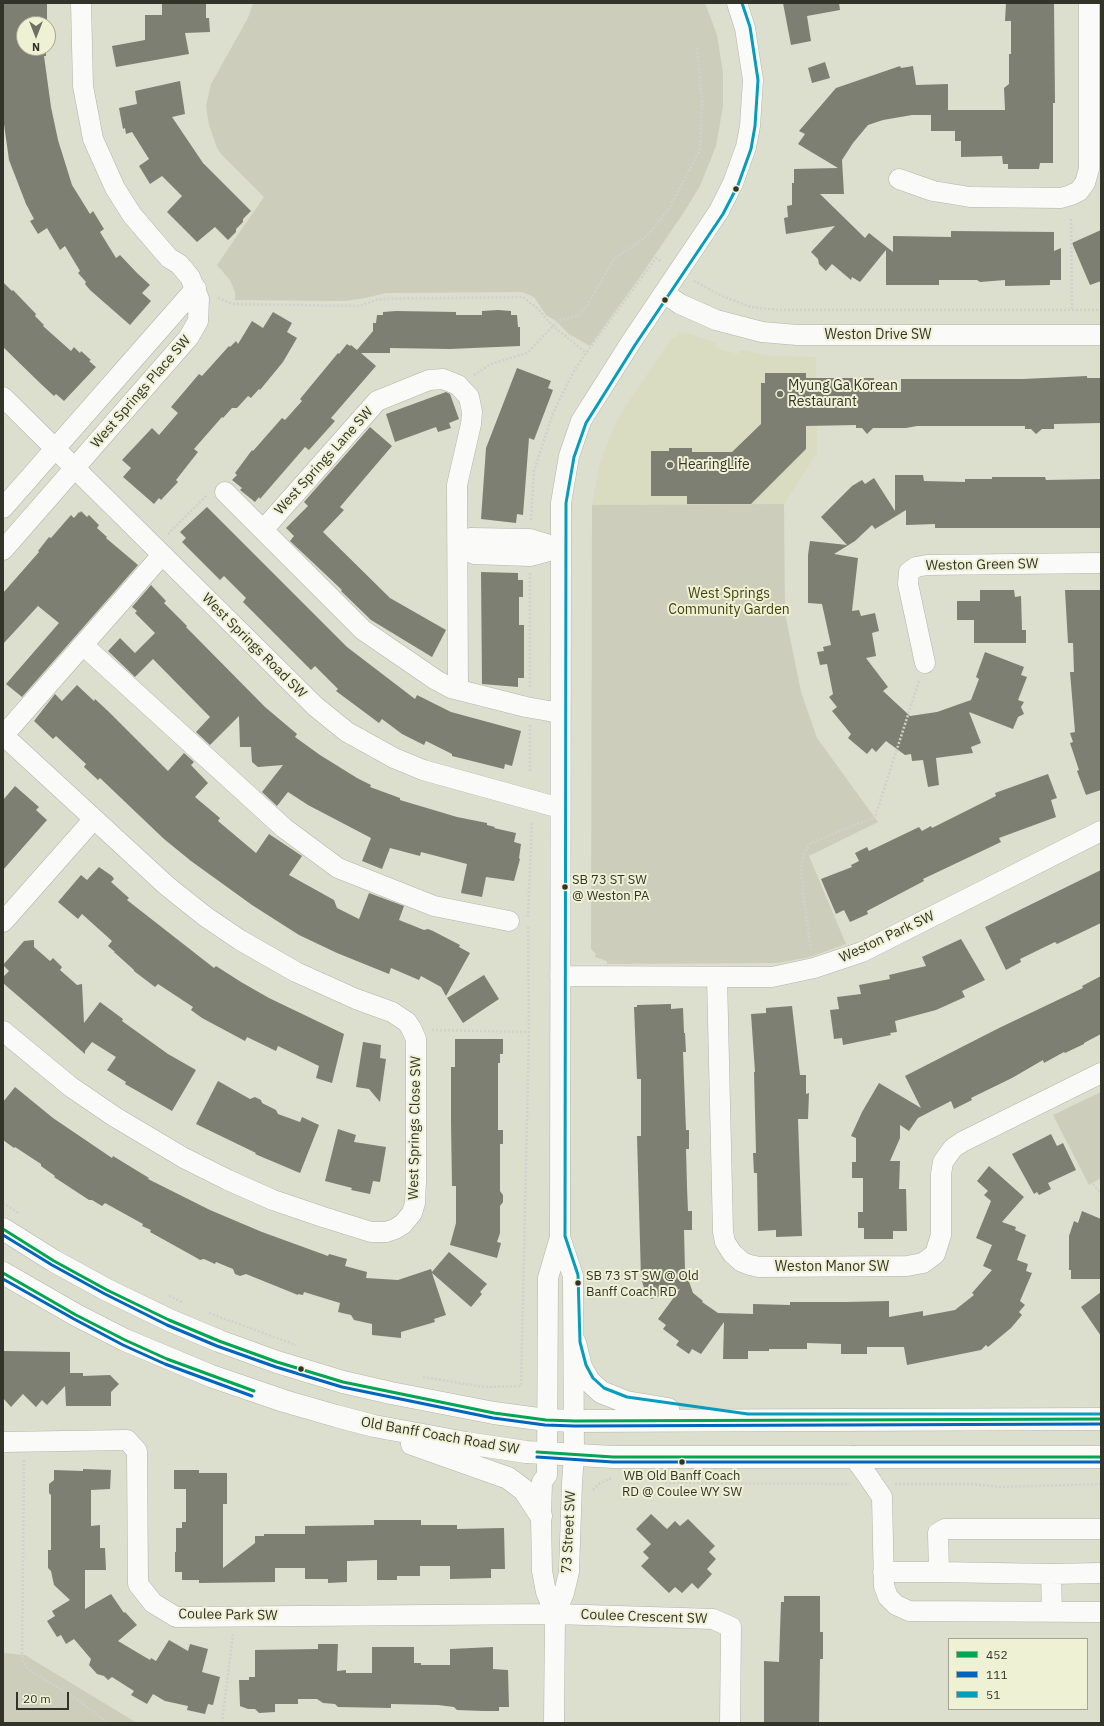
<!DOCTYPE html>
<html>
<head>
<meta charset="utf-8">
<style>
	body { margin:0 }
	#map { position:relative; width:1104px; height:1726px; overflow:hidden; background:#dcdece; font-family:"IBM Plex Sans",sans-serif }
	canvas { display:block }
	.frame { position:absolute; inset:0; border:4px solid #333429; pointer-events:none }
	.legend { position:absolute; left:948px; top:1638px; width:140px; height:72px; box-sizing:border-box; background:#eff1d5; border:1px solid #a4a590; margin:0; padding:5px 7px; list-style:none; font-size:12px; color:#333429 }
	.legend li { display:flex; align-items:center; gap:8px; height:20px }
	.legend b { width:20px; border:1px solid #a4a590 }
	.north { position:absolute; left:16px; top:16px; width:40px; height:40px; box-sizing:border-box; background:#eff1d5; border:1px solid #a4a590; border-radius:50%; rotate:180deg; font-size:11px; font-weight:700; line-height:16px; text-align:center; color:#333429 }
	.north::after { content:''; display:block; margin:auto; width:14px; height:18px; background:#6e7063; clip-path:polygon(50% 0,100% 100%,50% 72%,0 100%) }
	.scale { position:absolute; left:16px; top:1692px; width:53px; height:18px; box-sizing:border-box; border:2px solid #333429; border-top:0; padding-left:5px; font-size:12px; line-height:14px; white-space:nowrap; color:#333429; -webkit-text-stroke:3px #eff1d5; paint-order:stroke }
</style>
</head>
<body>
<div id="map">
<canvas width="1104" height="1726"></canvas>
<div class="frame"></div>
<ul class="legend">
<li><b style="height:5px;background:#00a651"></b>452</li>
<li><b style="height:5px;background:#0065bd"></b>111</li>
<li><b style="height:5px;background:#059dbe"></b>51</li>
</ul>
<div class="north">N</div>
<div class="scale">20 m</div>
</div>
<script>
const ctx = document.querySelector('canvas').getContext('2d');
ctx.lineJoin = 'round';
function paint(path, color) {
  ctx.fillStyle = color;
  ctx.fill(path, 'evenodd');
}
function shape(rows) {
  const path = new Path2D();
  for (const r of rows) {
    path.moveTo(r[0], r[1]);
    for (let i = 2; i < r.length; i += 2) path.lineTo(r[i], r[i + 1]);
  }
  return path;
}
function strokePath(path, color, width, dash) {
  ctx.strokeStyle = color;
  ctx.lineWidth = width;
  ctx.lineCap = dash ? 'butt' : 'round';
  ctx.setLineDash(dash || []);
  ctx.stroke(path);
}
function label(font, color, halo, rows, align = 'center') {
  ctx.font = font + ' "IBM Plex Sans",sans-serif';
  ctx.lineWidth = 4;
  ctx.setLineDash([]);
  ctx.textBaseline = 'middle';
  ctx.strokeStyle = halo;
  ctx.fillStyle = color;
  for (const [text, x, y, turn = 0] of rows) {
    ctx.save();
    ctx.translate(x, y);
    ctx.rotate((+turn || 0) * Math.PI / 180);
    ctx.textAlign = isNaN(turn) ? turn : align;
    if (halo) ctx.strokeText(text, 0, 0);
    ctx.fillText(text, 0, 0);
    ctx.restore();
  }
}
paint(shape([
	[678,333,690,334,717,343,716,348,738,354,740,350,773,356,816,357,817,453,784,504,592,505,599,466,613,429,623,410,665,348,672,338,677,336]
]), '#dadcc2');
paint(shape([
	[253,3,705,3,717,35,723,73,723,106,716,146,700,186,684,212,640,277,590,346,569,334,556,321,546,315,534,297,522,292,386,293,365,298,345,301,235,300,235,292,230,280,217,265,264,197,222,155,217,148,209,125,206,106,211,84,248,18],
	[784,504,785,613,801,692,817,738,878,822,809,856,846,944,810,957,778,963,607,964,607,961,595,957,596,954,591,949,592,505],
	[1101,1092,1101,1178,1089,1185,1053,1115],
	[3,1653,25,1655,137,1723,3,1723]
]), '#cccebb');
paint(shape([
	[3,3,47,4,47,21,45,21,46,24,24,24,24,48,46,48,46,56,44,56,51,107,58,140,72,185,90,214,93,211,104,229,100,232,116,258,120,255,137,273,150,285,142,293,151,301,130,325,90,290,85,284,86,282,78,273,80,271,65,246,60,250,47,228,38,234,30,221,34,219,26,204,9,160,3,117],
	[162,3,206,3,206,18,209,18,210,32,185,33,189,54,116,67,112,46,145,40,145,15,162,15],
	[783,3,839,3,840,10,807,16,811,41,791,45],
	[1006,3,1054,3,1055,103,1053,103,1053,163,1040,163,1039,169,1008,169,1008,164,1003,164,1002,156,961,157,961,141,955,141,955,131,931,131,931,115,912,115,883,120,868,125,853,143,842,160,844,194,820,194,865,238,869,233,893,252,893,236,951,237,951,231,1054,232,1054,251,1061,248,1061,280,1050,280,1050,285,1005,286,1005,280,980,282,977,280,939,280,939,285,886,285,886,250,860,282,852,277,851,280,832,264,826,271,819,264,818,259,811,252,835,226,786,234,784,218,788,217,787,206,792,205,792,183,794,183,794,169,838,168,798,144,805,134,799,131,836,88,900,66,901,68,913,66,916,85,948,84,948,110,1005,110,1004,88,1009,84,1009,54,1011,54,1011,21,1005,21],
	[825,62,830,78,812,83,808,68],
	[180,81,185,114,172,117,203,163,251,211,243,219,243,222,236,229,236,232,228,240,215,227,197,242,167,212,182,196,162,176,150,184,139,166,149,159,132,132,126,134,125,128,123,129,119,108,137,104,135,91],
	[1101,230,1101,281,1090,285,1072,243],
	[3,282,12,291,13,290,36,314,35,316,44,325,43,326,71,351,74,347,80,353,81,351,91,360,89,361,96,367,64,401,56,394,54,396,41,384,3,347],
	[498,310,511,311,511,315,517,315,518,327,520,327,520,346,450,349,390,348,390,353,361,353,376,366,331,418,335,421,309,450,305,447,260,499,259,497,255,502,240,490,242,488,232,480,237,475,235,473,252,450,253,451,282,418,285,420,302,401,300,399,338,353,339,354,347,344,350,346,351,345,357,350,373,331,373,323,376,323,377,315,383,315,383,312,396,311,456,312,456,315,482,315,482,311],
	[273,312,292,323,287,332,297,338,283,362,260,390,259,389,251,398,248,396,237,408,232,408,223,418,222,417,194,449,198,452,176,480,178,482,161,500,159,498,154,504,123,477,131,468,122,460,152,428,159,435,178,413,171,407,199,374,202,376,229,346,230,347,236,341,238,344,252,321,263,328],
	[517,368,551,381,548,388,553,390,534,440,529,438,523,515,517,514,516,523,481,519,486,448],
	[765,373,806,373,806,378,874,378,874,392,901,392,901,379,1023,379,1087,376,1087,378,1101,378,1101,423,1054,424,1054,429,1042,429,1036,434,1031,429,1025,429,1025,426,917,426,906,428,873,428,867,434,862,428,856,428,856,425,806,426,806,449,751,504,687,504,687,496,651,496,651,451,669,451,669,448,692,448,692,452,732,452,761,424,761,383,765,383],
	[446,392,450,394,459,419,449,423,451,428,438,432,436,427,395,442,386,414],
	[370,427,392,446,340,507,344,510,323,532,390,598,446,630,432,657,371,620,341,591,342,590,290,541,294,536,286,528,308,506,304,502],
	[895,475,923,475,924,481,965,482,965,479,992,479,992,477,1045,477,1046,480,1101,479,1101,528,935,528,935,524,906,525,906,510,875,529,872,525,855,541,834,554,858,558,852,611,859,610,861,616,875,613,879,631,872,633,876,656,866,658,888,687,883,691,910,716,937,712,971,700,979,679,976,677,985,652,1024,667,1021,675,1027,677,1018,700,1024,702,1021,707,1024,714,1018,717,1013,729,969,712,981,743,971,747,973,753,936,758,939,785,928,787,923,760,912,761,911,754,905,755,886,741,876,752,872,748,867,754,848,738,851,734,832,711,837,707,829,697,833,694,827,664,820,665,817,652,824,651,823,647,831,645,822,604,808,603,808,555,810,541,847,545,821,517,852,486,862,480,865,484,874,478,895,511],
	[207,507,347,647,415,699,417,695,451,712,521,731,512,766,505,764,504,769,452,756,452,754,426,741,424,745,402,734,382,719,379,723,336,691,338,689,315,666,311,670,243,602,246,598,224,576,220,580,182,542,186,538,180,532],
	[81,511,87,517,89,515,99,525,97,528,107,537,106,538,138,565,22,697,6,684,59,623,38,606,3,644,3,593,39,552,38,551,49,537,51,538,71,515,74,518,79,512,80,513],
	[481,572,518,573,518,580,523,580,523,597,519,597,519,625,524,625,524,678,518,678,518,687,482,684],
	[151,585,166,601,164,603,187,626,186,627,265,707,297,734,295,737,320,755,357,778,371,785,370,787,400,798,400,800,457,817,487,823,487,825,495,827,494,828,516,833,514,842,521,844,519,858,520,859,514,881,486,877,482,897,461,893,467,864,421,852,420,856,390,848,382,869,362,861,371,838,308,805,288,792,277,806,262,792,283,765,258,767,252,762,251,747,240,747,239,716,210,745,196,732,210,717,153,659,135,677,108,651,120,638,135,653,155,633,135,613,137,611,132,607],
	[980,590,1014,590,1015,597,1021,596,1022,630,1026,630,1026,643,974,643,974,620,957,620,957,601,980,601],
	[1065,590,1101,590,1101,790,1086,795,1077,771,1079,770,1070,743,1073,742,1070,733,1075,732,1070,672,1074,672,1073,643,1068,643],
	[77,685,94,701,95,699,109,712,168,771,184,753,194,762,191,765,208,783,195,797,220,818,218,821,256,853,269,834,302,856,289,875,334,900,337,908,359,919,369,893,404,906,399,920,424,930,428,929,433,931,460,945,459,947,470,953,446,996,441,987,421,976,419,980,391,968,389,974,337,953,299,935,252,905,191,861,164,839,100,778,98,780,84,767,86,764,56,736,53,739,34,721,55,694,62,701],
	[1048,774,1057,798,1051,800,1056,817,999,838,1001,842,923,879,924,881,867,911,868,914,850,922,844,910,836,914,821,879,852,867,851,865,859,861,855,853,867,847,869,851,919,827,922,831,931,826,932,828,996,796,995,793],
	[15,786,39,807,36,810,47,820,3,870,3,800],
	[99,867,112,876,114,879,111,882,129,898,127,900,214,968,216,966,241,982,269,998,344,1034,332,1083,316,1078,319,1066,278,1046,276,1051,247,1037,245,1041,202,1018,191,1010,193,1007,158,984,155,987,134,971,134,970,114,952,115,952,108,946,112,941,82,914,78,919,58,902,81,875,87,880],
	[1101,870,1101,923,1057,944,1055,942,1020,959,1021,962,1006,970,985,927],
	[961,939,985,980,962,991,965,997,936,1010,895,1021,897,1032,890,1033,891,1035,843,1045,842,1038,834,1039,830,1010,839,1009,837,997,861,994,859,985,890,979,889,975,926,966,922,957],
	[34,940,34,947,50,961,53,958,62,967,60,970,77,985,82,984,84,1023,100,1002,123,1019,122,1021,168,1054,196,1070,172,1111,125,1084,126,1082,107,1070,116,1057,92,1042,85,1051,85,1054,3,983,3,977,9,971,3,965,24,941],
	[484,975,499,999,463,1023,447,998],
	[1101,976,1101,1034,1084,1043,1084,1044,1065,1053,1064,1052,1044,1063,1043,1060,1012,1078,971,1098,972,1100,954,1109,951,1101,918,1118,909,1131,900,1125,900,1138,890,1161,900,1161,899,1189,906,1189,907,1231,893,1231,893,1239,864,1239,864,1228,858,1228,858,1212,863,1212,863,1178,852,1178,852,1162,856,1162,856,1138,851,1136,862,1112,879,1083,921,1108,905,1076,999,1028,1083,988,1082,986],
	[671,1004,671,1009,683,1008,684,1033,685,1033,686,1052,683,1052,686,1130,689,1130,689,1149,686,1149,687,1187,688,1211,692,1211,692,1230,684,1230,685,1270,693,1293,703,1301,702,1302,718,1313,753,1314,753,1304,790,1305,790,1302,848,1302,889,1301,889,1317,923,1311,923,1316,955,1310,974,1295,972,1293,992,1270,983,1266,992,1245,976,1238,991,1201,984,1195,988,1191,977,1181,989,1166,1024,1197,1002,1222,1016,1227,1015,1230,1026,1235,1017,1260,1028,1264,1026,1271,1032,1273,1020,1301,1025,1305,1019,1312,1022,1315,1011,1328,988,1347,986,1345,981,1350,907,1365,904,1347,867,1347,867,1354,841,1354,841,1344,807,1343,807,1349,769,1349,769,1351,748,1351,748,1359,723,1359,724,1322,701,1354,692,1349,689,1354,676,1345,679,1341,663,1329,666,1325,658,1319,680,1289,651,1299,648,1289,645,1291,641,1278,637,1136,641,1136,641,1079,637,1079,634,1007,637,1007,637,1005],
	[792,1006,800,1075,806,1075,806,1094,809,1093,808,1119,798,1119,802,1236,776,1237,776,1230,758,1231,757,1173,754,1173,753,1153,756,1153,754,1072,755,1072,751,1014,766,1013,766,1008],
	[455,1039,503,1039,503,1054,500,1054,500,1063,498,1063,498,1130,503,1130,503,1144,500,1144,500,1191,503,1195,503,1202,500,1206,500,1233,497,1242,501,1243,497,1258,450,1245,456,1223,456,1186,452,1186,451,1124,451,1067,455,1067],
	[363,1042,381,1045,380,1058,386,1059,380,1102,369,1089,356,1087],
	[218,1081,250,1099,255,1097,261,1100,262,1103,276,1110,278,1114,300,1122,302,1117,319,1125,300,1173,255,1154,256,1153,196,1124],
	[15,1087,53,1118,112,1158,113,1156,149,1178,148,1179,210,1210,262,1232,328,1256,329,1254,347,1259,345,1266,367,1272,366,1278,398,1280,431,1269,432,1272,449,1252,487,1284,480,1292,482,1294,471,1307,432,1273,446,1315,434,1319,435,1322,401,1332,401,1338,372,1335,372,1324,354,1320,351,1315,338,1312,340,1303,304,1292,303,1295,298,1294,298,1295,246,1274,240,1276,235,1274,233,1269,216,1262,215,1264,204,1259,200,1260,195,1257,150,1232,151,1230,142,1226,143,1224,105,1203,102,1206,92,1200,89,1200,54,1177,55,1176,41,1166,41,1164,15,1147,14,1148,3,1140,3,1102],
	[338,1129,356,1135,354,1142,386,1147,380,1182,373,1181,370,1194,351,1190,352,1188,325,1181],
	[1051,1134,1057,1146,1063,1143,1076,1170,1048,1183,1051,1189,1039,1195,1037,1192,1034,1194,1012,1154],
	[1082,1211,1101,1219,1101,1279,1071,1279,1071,1270,1069,1270,1069,1236,1074,1221,1078,1223],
	[1101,1292,1101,1336,1081,1307],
	[3,1351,70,1352,70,1373,83,1373,83,1376,110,1375,119,1384,111,1392,111,1406,66,1406,65,1386,47,1405,42,1400,36,1407,23,1394,11,1407,3,1398],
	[83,1469,111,1470,110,1489,91,1490,91,1526,100,1525,100,1548,105,1548,106,1570,85,1570,85,1609,111,1594,124,1613,125,1612,137,1625,118,1641,150,1660,151,1658,156,1661,169,1640,188,1651,190,1644,208,1649,202,1672,220,1677,213,1705,208,1704,205,1714,187,1710,188,1706,165,1701,153,1694,147,1704,131,1695,134,1691,112,1677,108,1680,104,1676,97,1674,89,1665,91,1659,74,1639,66,1644,61,1635,57,1637,47,1621,55,1616,52,1611,70,1600,54,1585,51,1571,48,1568,48,1550,51,1550,51,1495,49,1493,49,1484,54,1480,54,1470,83,1471],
	[174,1470,199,1470,199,1473,227,1473,227,1504,223,1504,223,1568,255,1543,255,1536,264,1536,264,1534,305,1534,305,1526,374,1525,374,1520,421,1520,421,1525,457,1525,457,1529,504,1528,505,1569,491,1569,491,1578,450,1579,450,1566,420,1566,420,1576,397,1576,397,1580,377,1580,377,1560,347,1561,347,1582,328,1583,328,1579,305,1579,305,1568,275,1568,275,1582,199,1583,199,1580,182,1580,182,1572,175,1572,175,1552,176,1552,176,1528,182,1528,182,1522,186,1522,186,1489,174,1489],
	[651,1514,667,1529,675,1521,680,1526,688,1519,715,1546,709,1552,716,1559,707,1569,712,1574,698,1589,692,1583,682,1593,675,1587,669,1593,641,1566,649,1558,643,1552,651,1544,636,1529],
	[784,1596,820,1596,820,1632,823,1632,823,1659,820,1659,819,1723,764,1723,764,1661,779,1662,781,1602,784,1602],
	[318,1644,338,1644,337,1671,346,1670,346,1673,372,1673,372,1647,414,1647,414,1663,421,1663,421,1665,450,1665,450,1649,493,1647,493,1669,508,1670,509,1707,499,1707,499,1711,484,1711,457,1710,454,1707,438,1705,391,1704,391,1708,338,1707,335,1704,323,1703,317,1699,298,1699,298,1704,275,1704,275,1712,259,1713,255,1709,248,1709,240,1706,239,1680,249,1680,249,1677,255,1677,255,1650,318,1649]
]), '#7e7f73');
const minor = shape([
	[899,179,933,191,970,197,1061,198,1071,195,1079,191,1085,183,1089,169,1089,3],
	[664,293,680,304,716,320,762,332,797,335,1101,335],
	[3,397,316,707,347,732,394,758,423,770,560,808],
	[225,492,363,630,436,680,451,688,526,707,560,713],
	[3,508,196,288],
	[263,530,377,401,429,380,443,379,458,385,469,397,472,412,471,424,457,485,458,690],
	[471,538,530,539,560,548,530,556,474,554,459,545,471,538],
	[3,550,189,337,198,321,199,299,190,277,179,264,169,258,132,215,115,188,93,139,83,86,81,3],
	[83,645,284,828,338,868,434,906,509,921],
	[925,663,908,584,909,572,916,567,927,565,1101,563],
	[3,735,167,886,206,917,240,940,296,972,356,999,392,1012,407,1022,411,1028,416,1039,416,1181,415,1203,412,1213,403,1224,395,1229,386,1232,371,1232,323,1217,273,1200,228,1180,184,1158,115,1117,71,1087,3,1031],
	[3,736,162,555],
	[3,922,93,820],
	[560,976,772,977,814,968,862,952,1101,831],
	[717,977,723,1232,725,1242,732,1253,742,1262,750,1265,759,1267,907,1266,923,1263,935,1254,941,1235,941,1174,943,1162,953,1148,962,1142,1101,1073],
	[3,1442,127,1440,137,1451,138,1584,153,1603,176,1617,555,1614,713,1619,731,1627,730,1723],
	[853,1456,867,1475,882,1497,884,1586,888,1597,896,1605,909,1611,1101,1612],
	[1101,1529,945,1529,938,1533,939,1572,1051,1574,1101,1573],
	[883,1572,939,1572],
	[1051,1574,1052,1611],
	[555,1614,564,1593,569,1572,572,1483,574,1455,573,1276,560,1237],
	[554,1723,555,1614,546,1592,542,1571,541,1516,542,1482,547,1475,548,1278,560,1237,561,503,569,456,581,421,631,342,719,211,733,183,746,147,750,126,753,80,745,28,737,3]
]);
const major = shape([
	[3,1229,54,1261,107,1290,169,1320,219,1341,277,1362,343,1382,391,1393,494,1413,546,1420,575,1421,1101,1419],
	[3,1273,76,1315,125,1340,211,1376,284,1401,336,1416,374,1426,466,1443,526,1452,613,1457,1101,1457],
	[575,1343,581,1367,589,1381,601,1392,626,1402,668,1409],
	[412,1444,508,1478,524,1490,541,1516]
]);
strokePath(minor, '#b3b5a8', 21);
strokePath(major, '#b3b5a8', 23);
strokePath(shape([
	[1071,219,1072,310],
	[694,281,722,296,751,307,778,310,1101,310],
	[218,298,233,304,360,306,378,299,523,297,538,309,553,326,586,353],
	[474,375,491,364,527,353,558,321,579,315,587,306,614,259,647,236,668,210,700,150,702,102,697,47],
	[531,520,534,471,553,413,574,371,586,353,656,258,662,262],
	[168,534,207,495],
	[530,573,530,688],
	[530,725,530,773],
	[528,917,532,821],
	[811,950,803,893,801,867,804,853,810,844,818,840,875,817,919,681],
	[432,1030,529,1032],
	[1093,1184,1101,1193],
	[3,1203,18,1213],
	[169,1296,182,1302],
	[209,1313,296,1345],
	[423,1377,484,1387,521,1386,529,1032,528,926],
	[24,1460,22,1660,28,1669,75,1698,108,1723],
	[654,1478,668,1483,850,1484],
	[895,1484,972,1484,1000,1487,1101,1484],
	[593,1490,600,1483,612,1478],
	[222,1723,233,1634]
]), '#d1d1cd', 2.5, [2, 2]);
strokePath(minor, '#fafaf8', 20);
strokePath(major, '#fafaf8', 22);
strokePath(shape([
	[3,1229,54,1261,107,1290,169,1320,219,1341,277,1362,343,1382,494,1413,546,1420,575,1421,1101,1419],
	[3,1273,76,1315,125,1340,167,1359,254,1391],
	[537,1452,613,1457,1101,1457]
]), '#00a651', 3);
strokePath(shape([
	[3,1235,52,1265,105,1294,167,1325,217,1346,276,1367,342,1387,493,1418,545,1425,575,1426,1101,1424],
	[3,1279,74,1319,123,1345,165,1364,252,1396],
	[537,1457,613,1462,1101,1462]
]), '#0065bd', 3);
strokePath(shape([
	[742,3,750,27,758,80,755,126,751,149,738,185,723,214,635,345,586,423,574,457,566,503,565,1236,578,1275,580,1342,586,1365,593,1378,604,1388,627,1397,748,1414,1101,1414]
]), '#059dbe', 3);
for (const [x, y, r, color] of [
	[736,189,3.5,"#333429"],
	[665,300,3.5,"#333429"],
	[780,394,4,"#6e7063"],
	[670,465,4,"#6e7063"],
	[565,887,3.5,"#333429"],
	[578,1283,3.5,"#333429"],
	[301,1369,3.5,"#333429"],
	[682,1462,3.5,"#333429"]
]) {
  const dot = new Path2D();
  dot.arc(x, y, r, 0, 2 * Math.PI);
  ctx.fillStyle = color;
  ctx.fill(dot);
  strokePath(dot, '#eff1d5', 1.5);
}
label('13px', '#333429', '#eff1d5', [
	["SB 73 ST SW",572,880],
	["@ Weston PA",572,896],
	["SB 73 ST SW @ Old",586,1276],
	["Banff Coach RD",586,1292],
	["WB Old Banff Coach",682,1476,"center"],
	["RD @ Coulee WY SW",682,1492,"center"]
], 'left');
label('14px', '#333429', '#eff1d5', [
	["Weston Drive SW",878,335],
	["West Springs Place SW",141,392,-49],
	["West Springs Lane SW",324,461,-48],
	["Weston Green SW",982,565,-1],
	["West Springs Road SW",254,646,45],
	["Weston Park SW",887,937,-25],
	["West Springs Close SW",415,1128,-89],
	["Weston Manor SW",832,1267],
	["Old Banff Coach Road SW",440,1436,10],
	["73 Street SW",569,1532,-87],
	["Coulee Park SW",228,1615,1],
	["Coulee Crescent SW",644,1617,2]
]);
label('14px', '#333429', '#eff1d5', [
	["Myung Ga Korean",788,386],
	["Restaurant",788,402],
	["HearingLife",678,465]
], 'left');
label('14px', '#44440e', '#eff1d5', [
	["West Springs",729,594],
	["Community Garden",729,610]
]);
</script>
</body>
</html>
